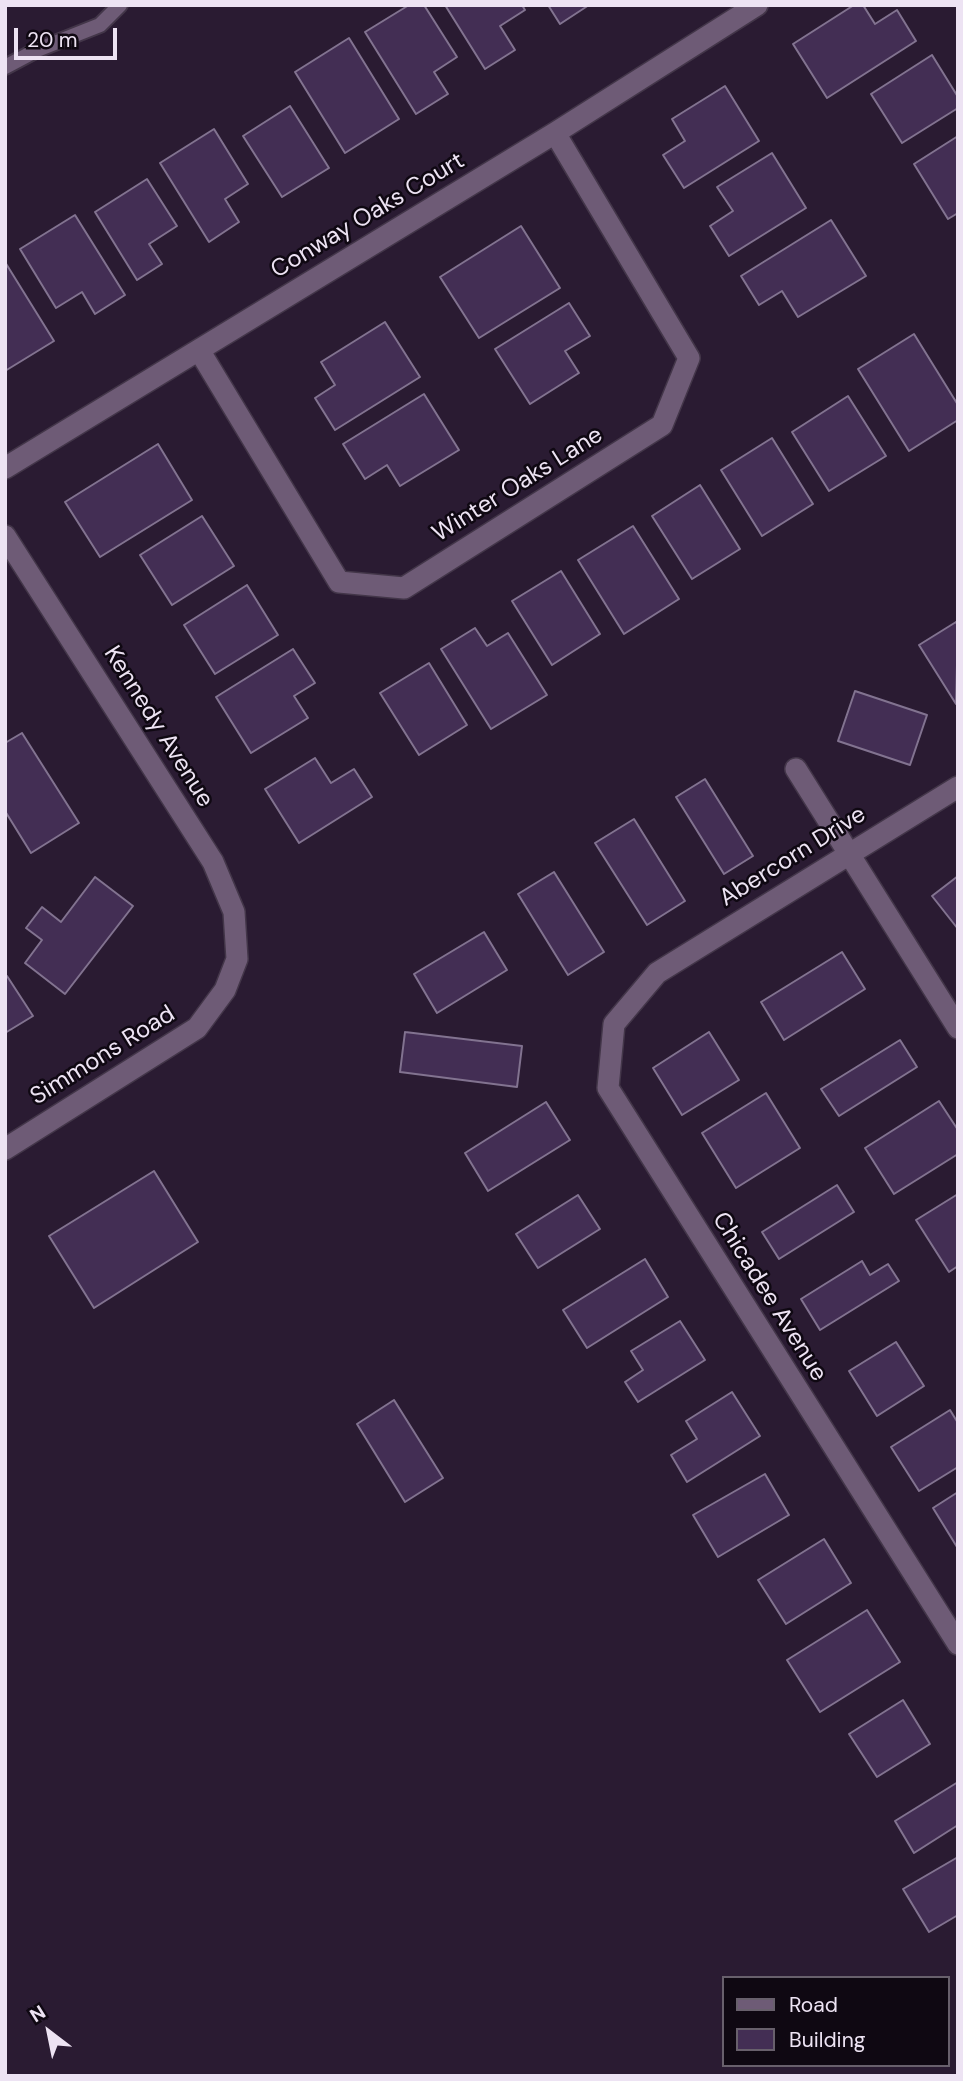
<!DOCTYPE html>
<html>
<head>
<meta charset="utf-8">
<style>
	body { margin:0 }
	#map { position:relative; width:963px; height:2081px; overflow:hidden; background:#2a1b32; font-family:"DM Sans",sans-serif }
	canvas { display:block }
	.frame { position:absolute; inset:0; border:7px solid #ede3f3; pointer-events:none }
	.legend { position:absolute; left:722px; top:1976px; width:228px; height:91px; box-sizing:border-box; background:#0f0812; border:2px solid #68606c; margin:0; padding:9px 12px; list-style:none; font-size:21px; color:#ede3f3 }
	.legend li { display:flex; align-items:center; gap:14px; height:35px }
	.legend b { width:35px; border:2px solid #68606c }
	.north { position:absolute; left:14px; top:1997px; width:70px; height:70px; -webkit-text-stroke:5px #0f0812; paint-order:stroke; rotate:328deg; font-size:19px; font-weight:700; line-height:28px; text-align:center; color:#ede3f3 }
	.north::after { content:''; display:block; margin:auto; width:24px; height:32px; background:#ede3f3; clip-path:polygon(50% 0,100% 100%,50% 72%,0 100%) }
	.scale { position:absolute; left:14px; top:28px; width:103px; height:32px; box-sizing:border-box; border:4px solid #ede3f3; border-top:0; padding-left:9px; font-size:21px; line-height:24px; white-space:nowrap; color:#ede3f3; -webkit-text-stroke:5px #0f0812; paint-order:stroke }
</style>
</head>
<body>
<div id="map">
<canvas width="963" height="2081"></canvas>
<div class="frame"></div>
<ul class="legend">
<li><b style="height:9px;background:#6e5b76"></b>Road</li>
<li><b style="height:19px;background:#432e54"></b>Building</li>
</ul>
<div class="north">N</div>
<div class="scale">20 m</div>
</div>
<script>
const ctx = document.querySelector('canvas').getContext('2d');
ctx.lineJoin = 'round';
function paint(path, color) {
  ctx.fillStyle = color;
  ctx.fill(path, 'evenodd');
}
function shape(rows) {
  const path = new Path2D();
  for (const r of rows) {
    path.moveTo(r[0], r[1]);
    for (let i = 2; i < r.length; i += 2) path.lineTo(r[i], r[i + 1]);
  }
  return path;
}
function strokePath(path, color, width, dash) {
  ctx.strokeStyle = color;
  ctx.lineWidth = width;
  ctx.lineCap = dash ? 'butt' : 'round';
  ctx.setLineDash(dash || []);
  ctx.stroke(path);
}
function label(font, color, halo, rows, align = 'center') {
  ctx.font = font + ' "DM Sans",sans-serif';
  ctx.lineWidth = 5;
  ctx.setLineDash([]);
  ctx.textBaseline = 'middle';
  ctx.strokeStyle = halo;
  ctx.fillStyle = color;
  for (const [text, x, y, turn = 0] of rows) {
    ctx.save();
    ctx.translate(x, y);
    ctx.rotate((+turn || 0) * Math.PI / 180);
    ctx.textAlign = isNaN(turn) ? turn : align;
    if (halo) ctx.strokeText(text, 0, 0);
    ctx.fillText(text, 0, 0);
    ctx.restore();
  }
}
const building = shape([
	[409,5,424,5,457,57,434,72,448,94,416,114,365,32,409,5],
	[445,5,522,5,525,10,500,26,515,50,485,69,445,5],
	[548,5,589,5,560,24,548,5],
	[854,5,863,5,875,24,897,10,916,41,827,98,793,44,854,5],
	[349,38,399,119,345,153,295,72,349,38],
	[932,55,958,97,958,108,902,143,871,94,932,55],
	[725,86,759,141,684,188,663,155,685,141,672,119,725,86],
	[290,106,329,168,282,197,243,136,290,106],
	[214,129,248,184,225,199,239,222,209,242,160,163,214,129],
	[958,136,958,213,948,219,914,164,958,136],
	[772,153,806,208,729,256,710,226,733,211,717,187,772,153],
	[147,179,177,226,149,244,162,264,137,280,95,212,147,179],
	[75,215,125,295,95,314,82,292,56,308,20,249,75,215],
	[831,220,866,276,798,317,782,291,759,305,741,276,831,220],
	[521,226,560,288,479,338,440,277,521,226],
	[5,262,54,341,5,371,5,262],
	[569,303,590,336,565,351,579,373,530,404,495,349,569,303],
	[385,322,420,377,335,430,315,398,335,385,321,362,385,322],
	[914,334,958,405,958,420,909,451,858,369,914,334],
	[424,394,459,450,400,486,387,465,365,479,343,444,424,394],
	[848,396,886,456,829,491,792,432,848,396],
	[772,438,813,504,762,536,721,470,772,438],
	[158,444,192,500,100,557,65,502,158,444],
	[700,485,740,549,692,579,652,516,700,485],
	[202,516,234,566,172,605,140,555,202,516],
	[633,526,679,599,624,634,578,560,633,526],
	[561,571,600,634,552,665,512,601,561,571],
	[247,585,278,635,215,674,184,625,247,585],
	[956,622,958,626,956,704,919,645,956,622],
	[475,628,487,646,508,633,547,695,491,729,441,649,475,628],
	[293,649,315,683,294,696,308,718,251,753,216,697,293,649],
	[429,663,467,725,419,755,380,693,429,663],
	[855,691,927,715,910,765,838,741,855,691],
	[22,733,79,823,31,853,5,811,5,743,22,733],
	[315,758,331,783,354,769,372,797,299,843,265,789,315,758],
	[705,779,753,856,724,874,676,797,705,779],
	[634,819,685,901,647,925,595,843,634,819],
	[554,872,604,952,568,975,518,894,554,872],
	[958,876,958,929,932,896,958,876],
	[95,877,133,906,65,994,25,963,42,940,26,928,42,907,61,922,95,877],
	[484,932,507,970,437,1013,414,974,484,932],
	[842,952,865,989,784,1040,761,1002,842,952],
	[7,976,33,1016,5,1033,5,977,7,976],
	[405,1032,522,1046,517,1087,400,1072,405,1032],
	[709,1032,739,1080,682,1115,653,1068,709,1032],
	[900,1040,917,1067,839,1116,821,1089,900,1040],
	[766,1093,800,1148,736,1188,702,1133,766,1093],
	[939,1101,958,1130,958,1154,894,1194,865,1148,939,1101],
	[546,1102,570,1140,488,1191,465,1153,546,1102],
	[154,1171,198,1242,94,1308,49,1236,154,1171],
	[837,1185,854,1212,779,1259,762,1232,837,1185],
	[958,1194,958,1266,949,1272,916,1220,958,1194],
	[578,1195,600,1229,538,1268,516,1234,578,1195],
	[645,1259,668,1297,587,1348,563,1310,645,1259],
	[862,1261,870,1275,888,1264,899,1281,820,1330,801,1299,862,1261],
	[680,1321,705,1360,638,1402,625,1382,643,1370,631,1351,680,1321],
	[896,1342,924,1386,877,1416,849,1371,896,1342],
	[732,1392,760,1436,687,1482,671,1455,697,1439,686,1421,732,1392],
	[394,1400,443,1478,405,1502,357,1424,394,1400],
	[950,1410,958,1423,958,1467,919,1491,891,1447,950,1410],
	[765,1474,789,1515,718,1557,693,1515,765,1474],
	[958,1492,958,1546,957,1547,933,1508,958,1492],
	[824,1539,851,1583,786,1624,758,1580,824,1539],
	[867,1610,900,1662,820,1712,787,1660,867,1610],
	[903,1700,930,1744,877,1777,849,1734,903,1700],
	[958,1782,958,1825,914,1853,895,1821,958,1782],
	[958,1857,958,1915,929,1932,903,1889,958,1857]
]);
paint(building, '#432e54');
strokePath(building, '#827390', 2);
const lane = shape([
	[5,67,37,50,100,25,120,5]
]);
const street = shape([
	[199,350,339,582,404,588,662,425,689,358,555,133],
	[5,468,555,133,757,5],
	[796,769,958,1028],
	[958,787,657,973,614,1024,608,1088,958,1644]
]);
const secondary = shape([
	[5,536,213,862,234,912,237,959,225,990,197,1028,5,1149]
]);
strokePath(lane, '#433649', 18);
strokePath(street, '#433649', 24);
strokePath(secondary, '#433649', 24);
strokePath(lane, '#6e5b76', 14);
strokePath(street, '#6e5b76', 21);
strokePath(secondary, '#6e5b76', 21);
label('24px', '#ede3f3', '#0f0812', [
	["Conway Oaks Court",368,216,-31],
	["Winter Oaks Lane",518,485,-32],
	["Kennedy Avenue",158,727,58],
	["Abercorn Drive",793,857,-32],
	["Simmons Road",103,1056,-32],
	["Chicadee Avenue",769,1297,58]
]);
</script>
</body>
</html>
